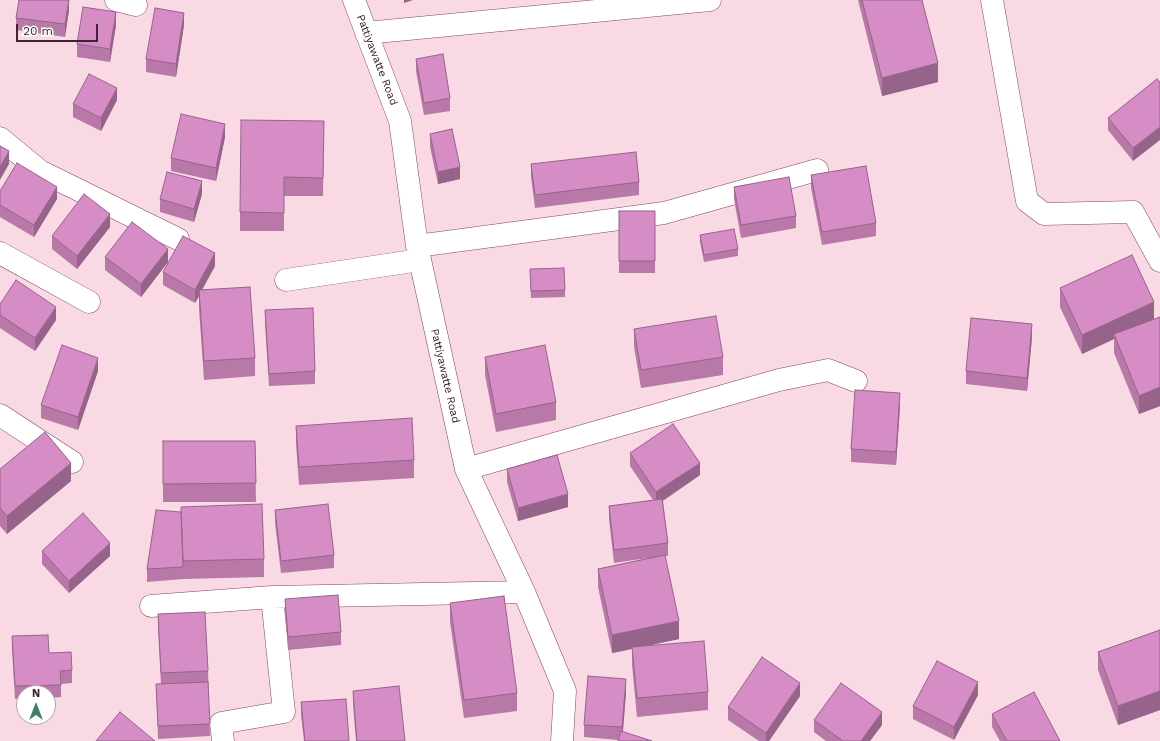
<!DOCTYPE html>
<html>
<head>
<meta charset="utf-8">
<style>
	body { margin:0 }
	#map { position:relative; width:1160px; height:741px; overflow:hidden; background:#f8d9e4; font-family:"Work Sans",sans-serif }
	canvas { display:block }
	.north { position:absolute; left:16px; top:685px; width:40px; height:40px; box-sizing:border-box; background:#fff; border:1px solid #b3a7ac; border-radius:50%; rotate:0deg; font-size:11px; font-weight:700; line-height:16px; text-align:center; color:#40242f }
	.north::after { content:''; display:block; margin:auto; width:14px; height:18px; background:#3d7e6e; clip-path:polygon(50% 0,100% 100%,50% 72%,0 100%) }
	.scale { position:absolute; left:16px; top:24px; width:82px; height:18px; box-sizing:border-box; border:2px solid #40242f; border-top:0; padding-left:5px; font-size:12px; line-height:14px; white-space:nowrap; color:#40242f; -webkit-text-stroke:3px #fff; paint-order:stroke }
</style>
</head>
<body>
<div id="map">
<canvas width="1160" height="741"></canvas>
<div class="north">N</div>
<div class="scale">20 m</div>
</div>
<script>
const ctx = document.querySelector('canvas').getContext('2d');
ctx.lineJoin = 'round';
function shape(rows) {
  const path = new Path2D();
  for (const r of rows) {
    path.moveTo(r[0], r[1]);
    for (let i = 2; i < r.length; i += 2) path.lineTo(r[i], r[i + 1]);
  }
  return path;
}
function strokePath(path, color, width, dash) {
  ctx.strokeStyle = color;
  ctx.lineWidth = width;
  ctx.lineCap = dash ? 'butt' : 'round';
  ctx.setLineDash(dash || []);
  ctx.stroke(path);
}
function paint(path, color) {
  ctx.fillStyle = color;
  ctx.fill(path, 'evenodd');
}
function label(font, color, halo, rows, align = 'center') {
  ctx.font = font + ' "Work Sans",sans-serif';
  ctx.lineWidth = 3;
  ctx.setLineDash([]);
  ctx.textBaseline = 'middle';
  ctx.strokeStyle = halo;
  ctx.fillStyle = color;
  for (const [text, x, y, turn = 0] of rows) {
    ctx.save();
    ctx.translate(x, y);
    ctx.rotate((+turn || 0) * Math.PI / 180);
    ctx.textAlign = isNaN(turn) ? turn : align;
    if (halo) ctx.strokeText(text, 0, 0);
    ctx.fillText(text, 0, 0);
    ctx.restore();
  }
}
const street = shape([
	[116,0,136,5],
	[354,0,400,121,417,246,466,469,524,592,565,691,562,741],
	[992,0,1027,201,1044,214,1133,212,1160,261],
	[366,33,710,0],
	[0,138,40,171,178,239],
	[417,246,664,213,817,170],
	[0,253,89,302],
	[286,280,420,260],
	[0,415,72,462],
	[466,469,779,380,828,370,856,381],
	[151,606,272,597,524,592],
	[223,741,221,723,284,712,272,597]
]);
strokePath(street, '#85455f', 23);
strokePath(street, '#fff', 22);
paint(shape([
	[69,0,69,10,65,37,16,30,16,18],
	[858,0,922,0,938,82,882,96],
	[116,25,110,62,77,57,77,44],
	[184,25,176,77,146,72,146,59],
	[416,59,450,98,450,111,424,115,416,71],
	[1157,79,1133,161,1108,130,1108,118],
	[117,100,101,131,73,117,73,104],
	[324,121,323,196,284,196,284,231,240,231,240,212],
	[430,134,460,179,438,184,430,147],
	[225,137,216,181,171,171,171,158],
	[531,164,639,182,639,195,535,208,531,177],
	[811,175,876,223,876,236,822,245,811,188],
	[734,187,796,216,796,228,741,238,734,199],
	[0,191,57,199,34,237,0,217],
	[202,194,194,222,160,212,160,199],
	[619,211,655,211,655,273,619,273],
	[110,227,77,269,52,249,52,236],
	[700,235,738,249,738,256,704,262,700,242],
	[105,257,168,262,141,297,105,270],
	[215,266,202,290,255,358,255,376,204,380,199,309,199,296,195,303,163,285,163,272],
	[530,276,565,290,565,297,531,298],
	[1060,288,1154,319,1160,317,1160,406,1139,414,1114,353,1114,339,1082,354,1060,307],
	[0,304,56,320,35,351,0,328],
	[265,310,315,371,315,384,269,386,265,323],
	[634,329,723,357,723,375,641,388,634,347],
	[1032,337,1027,391,966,384,966,371],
	[485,357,556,402,556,420,496,432,485,375],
	[98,371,78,430,41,418,41,405],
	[900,406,896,465,851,462,851,449],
	[296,426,414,460,414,478,299,485,296,444],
	[163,441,255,441,256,502,163,502],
	[630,453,700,475,663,501,668,543,668,556,665,556,679,639,647,646,708,692,708,710,637,717,632,665,632,649,612,653,598,587,598,569,648,558,614,563,609,519,609,506,653,500,630,466],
	[0,469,71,481,7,534,0,526],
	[507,469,568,507,518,521,507,482],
	[156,510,264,559,264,577,183,579,147,582,147,569],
	[275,510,334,555,334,568,281,573,275,523],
	[42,551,110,556,69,593,42,564],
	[285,599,341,632,341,645,288,650,285,612],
	[450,603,517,693,517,711,464,718,450,622],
	[158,614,208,671,210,736,158,739,156,684,161,684,158,627],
	[1160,630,1160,710,1118,725,1098,670,1098,652],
	[12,636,49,653,72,670,72,683,61,684,61,697,48,698,48,693,24,693,24,699,15,699,12,649],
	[353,691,405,741,356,741,353,704],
	[626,692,623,732,618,740,584,737,584,725],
	[978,695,954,740,913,719,913,706],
	[800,696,769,741,759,741,728,720,728,707],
	[301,702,349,741,304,741,301,715],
	[992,714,1060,741,1000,741,992,727],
	[814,720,882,725,870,741,826,741,814,732]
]), '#b879a9');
paint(shape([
	[69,0,69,10,65,37,65,24],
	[404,0,413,0,404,3],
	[116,12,116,25,110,62,110,49],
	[184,13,184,25,176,77,176,64],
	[938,63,938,82,882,96,882,78],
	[117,88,117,100,101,131,101,118],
	[225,124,225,137,216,181,216,168],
	[1160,127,1160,140,1133,161,1133,148],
	[9,151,9,164,0,180,0,167],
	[460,167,460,179,438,184,438,172],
	[202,181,202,194,194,222,194,209],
	[57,187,57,199,34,237,34,225],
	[110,214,110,227,77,269,77,256],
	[168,249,168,262,141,297,141,284],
	[215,253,215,266,199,295,199,290,199,296,195,303,195,290],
	[1154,302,1154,321,1114,334,1114,339,1082,354,1082,335],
	[56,307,56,320,35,351,35,338],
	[1032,324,1032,337,1027,391,1027,378],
	[98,358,98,371,78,430,78,417],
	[1160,387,1160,406,1139,414,1139,396],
	[900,393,900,406,896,465,896,452],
	[71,463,71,481,7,534,7,516],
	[700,463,700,475,656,505,656,492],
	[568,494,568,507,518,521,518,508],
	[110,543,110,556,69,593,69,581],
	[679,621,679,639,612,653,612,635],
	[626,679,626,692,622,740,622,727],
	[978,682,978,695,954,740,954,727],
	[800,683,800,696,769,741,766,741,766,733],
	[1160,691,1160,710,1118,725,1118,706],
	[882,712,882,725,870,741,861,741]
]), '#96638a');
const building = shape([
	[19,0,69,0,65,24,16,18,19,0],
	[862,0,922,0,938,63,882,78,862,0],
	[83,7,116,12,110,49,77,44,83,7],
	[155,8,184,13,176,64,146,59,155,8],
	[443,54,450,98,424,103,416,59,443,54],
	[89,74,117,88,101,118,73,104,89,74],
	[1157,79,1160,82,1160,127,1133,148,1108,118,1157,79],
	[181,114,225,124,216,168,171,158,181,114],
	[241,120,324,121,323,178,284,177,284,213,240,212,241,120],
	[452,129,460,167,438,172,430,134,452,129],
	[0,146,9,151,0,167,0,146],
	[636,152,639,182,535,195,531,164,636,152],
	[17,163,57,187,34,225,0,205,0,191,17,163],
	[866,166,876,223,822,232,811,175,866,166],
	[167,172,202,181,194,209,160,199,167,172],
	[789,177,796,216,741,225,734,187,789,177],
	[84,194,110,214,77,256,52,236,84,194],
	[619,211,655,211,655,261,619,261,619,211],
	[132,222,168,249,141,284,105,257,132,222],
	[734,229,738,249,704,255,700,235,734,229],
	[183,236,215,253,195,290,163,272,183,236],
	[1132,255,1154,302,1082,335,1060,288,1132,255],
	[564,268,565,290,531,291,530,269,564,268],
	[16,280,56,307,35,338,0,315,0,304,16,280],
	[250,287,255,358,204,361,199,290,250,287],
	[313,308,315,371,269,374,265,310,313,308],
	[716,316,723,357,641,370,634,329,716,316],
	[1160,317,1160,387,1139,396,1114,334,1160,317],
	[971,318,1032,324,1027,378,966,371,971,318],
	[62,345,98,358,78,417,41,405,62,345],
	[545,345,556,402,496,414,485,357,545,345],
	[855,390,900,393,896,452,851,449,855,390],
	[412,418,414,460,299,467,296,426,412,418],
	[673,424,700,463,656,492,630,453,673,424],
	[45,432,71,463,7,516,0,508,0,469,45,432],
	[163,441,255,441,256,483,163,484,163,441],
	[557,455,568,494,518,508,507,469,557,455],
	[662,499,668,543,614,550,609,506,662,499],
	[262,504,264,559,183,561,181,507,262,504],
	[328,504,334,555,281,561,275,510,328,504],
	[156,510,181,512,183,567,147,569,156,510],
	[83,513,110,543,69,581,42,551,83,513],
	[665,555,679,621,612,635,598,569,665,555],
	[338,595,341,632,288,637,285,599,338,595],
	[504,596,517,693,464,700,450,603,504,596],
	[205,612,208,671,161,673,158,614,205,612],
	[1160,630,1160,691,1118,706,1098,652,1160,630],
	[48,635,49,653,71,652,72,670,60,671,61,685,15,686,12,636,48,635],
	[704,641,708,692,637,698,632,647,704,641],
	[762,657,800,683,766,733,728,707,762,657],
	[937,661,978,682,954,727,913,706,937,661],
	[588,676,626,679,622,727,584,725,588,676],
	[208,682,210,724,158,726,156,684,208,682],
	[841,683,882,712,861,741,843,741,814,720,841,683],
	[399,686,405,741,357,741,353,691,399,686],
	[1034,692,1060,741,1007,741,992,714,1034,692],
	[346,699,349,741,305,741,301,702,346,699],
	[120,712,155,741,96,741,120,712],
	[621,731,652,741,618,741,621,731]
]);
paint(building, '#d68dc5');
strokePath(building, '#96638a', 1);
label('11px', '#40242f', '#fff', [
	["Pattiyawatte Road",377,60,69],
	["Pattiyawatte Road",445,376,77]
]);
</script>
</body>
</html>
